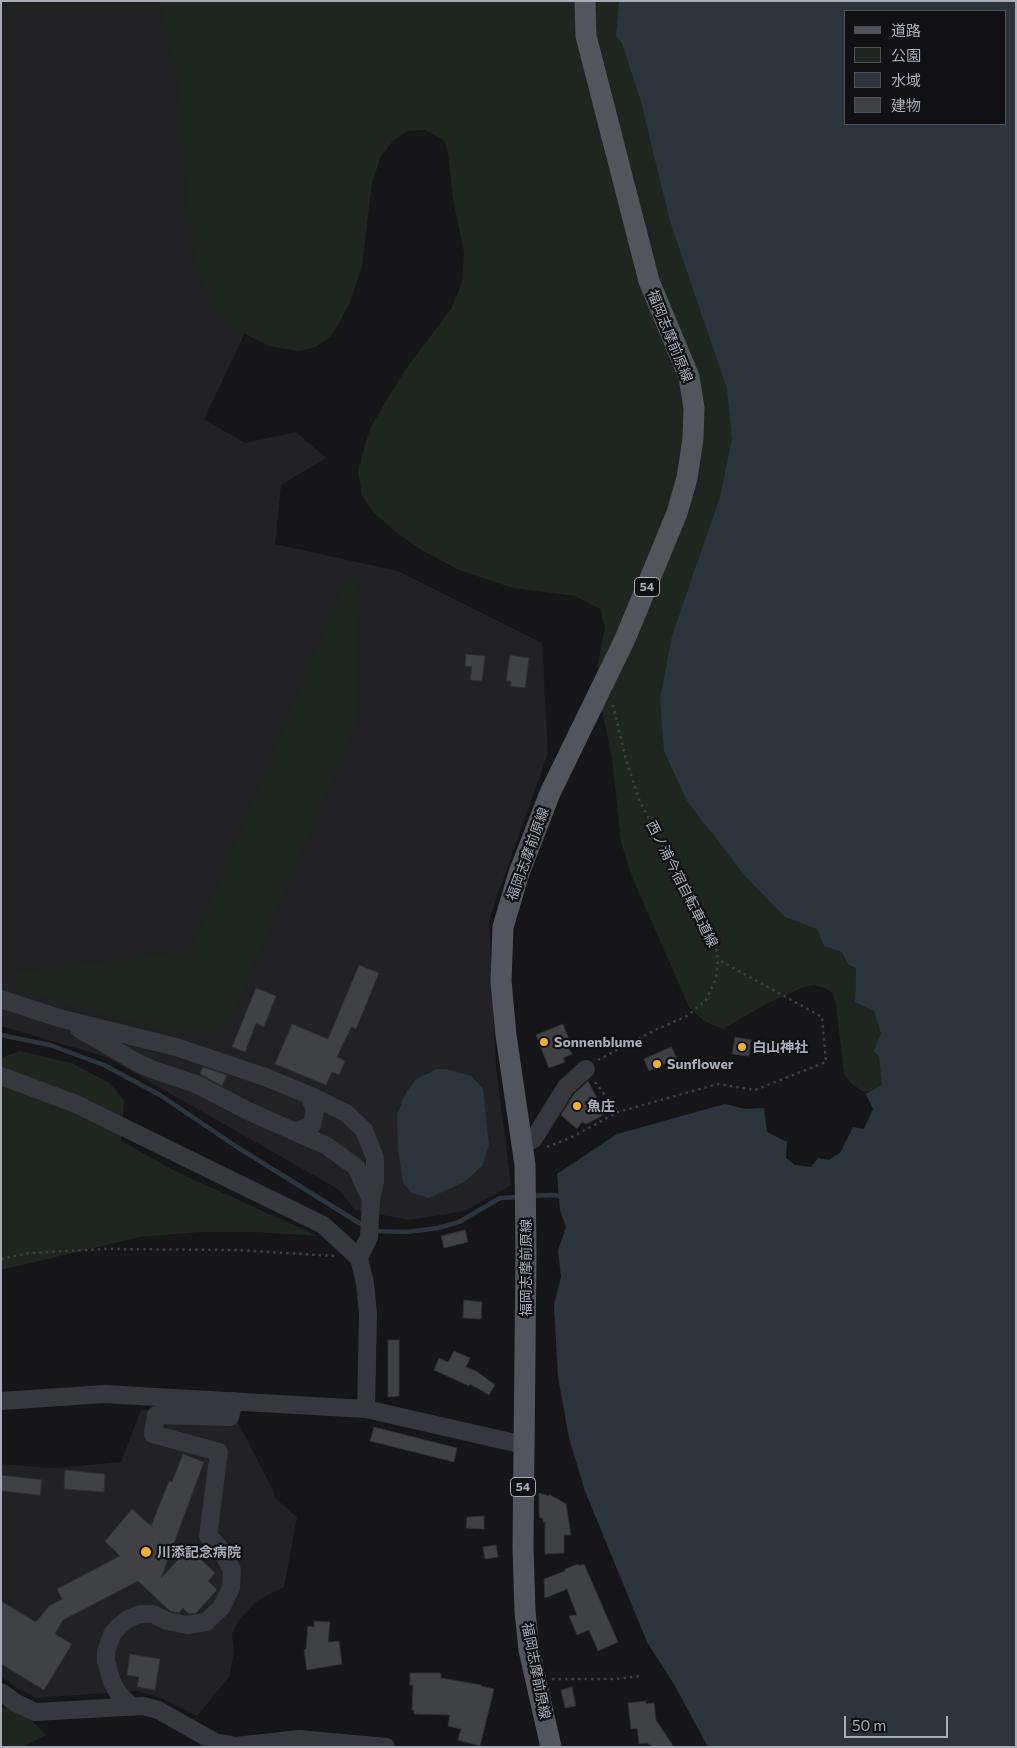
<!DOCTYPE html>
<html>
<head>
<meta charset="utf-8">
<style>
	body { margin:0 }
	#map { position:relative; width:1017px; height:1748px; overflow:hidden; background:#161618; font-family:Commissioner,"Noto Sans JP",sans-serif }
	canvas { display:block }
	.frame { position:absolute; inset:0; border:2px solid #a8adb8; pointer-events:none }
	.legend { position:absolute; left:844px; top:10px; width:162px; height:115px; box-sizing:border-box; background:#111113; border:1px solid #4d4f55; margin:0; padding:6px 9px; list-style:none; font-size:15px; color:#a8adb8 }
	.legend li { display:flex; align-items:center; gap:10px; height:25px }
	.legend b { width:25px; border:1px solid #4d4f55 }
	.scale { position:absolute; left:844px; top:1716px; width:104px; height:22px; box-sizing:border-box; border:2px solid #a8adb8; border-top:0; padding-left:6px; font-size:15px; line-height:18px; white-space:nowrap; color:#a8adb8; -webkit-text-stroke:4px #111113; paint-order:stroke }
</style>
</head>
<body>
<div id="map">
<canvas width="1017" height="1748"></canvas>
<div class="frame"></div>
<ul class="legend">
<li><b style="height:6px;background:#53555c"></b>道路</li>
<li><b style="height:14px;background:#1e261f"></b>公園</li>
<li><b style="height:14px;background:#2c353c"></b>水域</li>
<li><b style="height:14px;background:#404145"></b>建物</li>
</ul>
<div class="scale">50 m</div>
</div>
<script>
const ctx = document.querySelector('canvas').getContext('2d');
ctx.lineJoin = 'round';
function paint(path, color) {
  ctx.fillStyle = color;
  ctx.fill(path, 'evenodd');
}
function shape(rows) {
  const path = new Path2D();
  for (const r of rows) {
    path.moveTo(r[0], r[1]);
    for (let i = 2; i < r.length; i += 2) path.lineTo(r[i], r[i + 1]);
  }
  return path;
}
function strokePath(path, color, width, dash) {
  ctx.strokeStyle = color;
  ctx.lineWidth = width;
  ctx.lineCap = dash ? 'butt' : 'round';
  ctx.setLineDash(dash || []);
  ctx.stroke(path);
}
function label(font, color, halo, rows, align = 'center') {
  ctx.font = font + ' Commissioner,"Noto Sans JP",sans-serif';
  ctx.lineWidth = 4.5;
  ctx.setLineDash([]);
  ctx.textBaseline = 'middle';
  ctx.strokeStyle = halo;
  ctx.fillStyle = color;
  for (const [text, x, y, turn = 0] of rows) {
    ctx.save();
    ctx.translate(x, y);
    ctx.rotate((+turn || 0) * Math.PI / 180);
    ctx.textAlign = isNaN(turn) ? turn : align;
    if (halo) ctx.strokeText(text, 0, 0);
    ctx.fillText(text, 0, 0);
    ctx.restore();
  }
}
paint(shape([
	[1,1,292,1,274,272,204,419,245,443,296,432,326,458,281,485,275,544,398,571,542,643,548,753,489,920,496,1068,511,1185,465,1211,410,1220,355,1210,338,1189,106,1057,1,1026],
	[141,1410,233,1413,273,1490,275,1498,297,1517,284,1587,257,1601,238,1621,232,1634,234,1653,229,1677,197,1716,159,1697,136,1691,36,1698,19,1689,1,1676,1,1464,53,1468,121,1462]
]), '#222225');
paint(shape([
	[160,1,698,1,894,895,883,1093,862,1091,852,1084,844,1074,836,1004,832,993,825,988,814,985,804,987,766,1004,723,1029,704,1021,689,1007,633,879,621,842,612,758,597,687,598,663,605,627,600,609,575,596,513,588,459,570,423,551,397,533,373,512,362,496,358,470,370,428,405,370,451,309,462,283,464,252,453,199,448,153,444,140,425,130,408,131,394,140,381,156,372,183,362,266,350,303,331,337,315,347,299,351,269,346,247,335,231,323,216,306,204,285,195,259,188,207,180,91],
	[347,578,359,588,356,724,225,1032,164,1031,18,990,15,973,191,951],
	[20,1051,71,1063,110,1083,124,1101,121,1141,179,1173,318,1236,253,1232,200,1232,140,1237,1,1270,1,1058],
	[18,1707,46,1735,23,1747,1,1747,1,1708]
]), '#1e261f');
paint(shape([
	[619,1,1016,1,1016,1747,708,1747,675,1686,647,1642,585,1491,569,1438,558,1377,554,1305,561,1277,558,1250,566,1227,560,1210,557,1174,617,1134,725,1104,745,1109,764,1108,767,1132,787,1142,786,1158,795,1165,811,1167,818,1158,829,1160,840,1153,853,1127,864,1129,873,1109,866,1094,882,1085,879,1056,874,1051,881,1033,874,1011,855,1002,856,968,848,964,842,952,824,946,817,929,785,917,746,877,687,801,664,751,660,699,672,636,720,497,732,439,727,389,670,221,640,98,622,43,616,36],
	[846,11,1006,11,1006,124,846,124],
	[437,1069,446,1069,471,1076,483,1089,489,1145,482,1166,464,1182,429,1198,412,1193,403,1183,398,1149,397,1114,406,1093,416,1079]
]), '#2c353c');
strokePath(shape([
	[1,1035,50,1045,104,1065,160,1095,237,1147,364,1226],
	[530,1196,551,1195,565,1196],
	[373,1231,406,1232,438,1228,459,1222,500,1198,520,1197]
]), '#2c353c', 4.5);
const building = shape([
	[466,654,485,656,482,681,470,680,472,667,465,666,466,654],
	[510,655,529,658,525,688,511,686,511,681,506,681,510,655],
	[359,965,379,973,356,1029,351,1027,337,1057,345,1061,339,1075,332,1072,326,1085,275,1064,292,1024,328,1039,359,965],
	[256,988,276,996,264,1027,256,1023,245,1052,232,1047,256,988],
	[563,1024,569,1040,565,1041,572,1054,563,1058,565,1062,549,1068,536,1035,563,1024],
	[735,1037,751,1040,749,1056,732,1054,735,1037],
	[671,1047,677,1058,649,1071,644,1059,671,1047],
	[203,1067,227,1075,222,1086,200,1074,203,1067],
	[588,1081,605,1114,586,1124,582,1122,577,1129,561,1115,574,1094,588,1081],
	[465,1230,468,1242,444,1248,441,1236,465,1230],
	[464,1300,482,1302,481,1319,463,1318,464,1300],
	[388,1340,399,1340,399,1396,388,1397,388,1340],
	[454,1351,470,1358,466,1367,476,1371,495,1385,489,1395,470,1384,469,1386,434,1370,439,1358,448,1362,454,1351],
	[374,1427,457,1448,454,1462,370,1441,374,1427],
	[183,1454,204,1462,161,1578,189,1548,215,1573,208,1581,217,1590,196,1613,189,1614,183,1608,179,1613,170,1611,138,1581,63,1620,55,1634,72,1644,44,1690,1,1664,1,1601,36,1622,49,1606,62,1599,57,1589,120,1556,105,1541,132,1509,151,1526,169,1481,172,1482,183,1454],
	[65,1470,105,1474,104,1492,64,1489,65,1470],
	[1,1475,42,1480,40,1495,1,1491,1,1475],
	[539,1493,549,1496,549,1494,566,1504,571,1535,564,1535,564,1553,545,1554,545,1522,543,1522,543,1518,540,1518,539,1513,539,1493],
	[484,1516,484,1529,466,1528,467,1517,484,1516],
	[496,1545,498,1557,485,1559,483,1547,496,1545],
	[578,1564,579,1566,584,1564,618,1642,598,1651,589,1630,577,1635,569,1616,577,1615,567,1589,545,1598,544,1579,565,1571,565,1569,578,1564],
	[314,1621,330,1622,328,1642,339,1641,342,1664,307,1670,304,1650,306,1649,308,1626,314,1627,314,1621],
	[130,1654,160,1659,155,1690,137,1687,139,1677,127,1675,130,1654],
	[410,1673,441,1673,441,1678,481,1685,481,1686,494,1689,480,1746,458,1740,461,1729,448,1726,450,1715,414,1714,414,1710,412,1710,413,1685,410,1685,410,1673],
	[572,1687,576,1706,565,1708,561,1690,572,1687],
	[646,1701,646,1704,654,1703,656,1720,674,1747,654,1747,647,1743,639,1744,637,1728,631,1729,628,1703,646,1701]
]);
paint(building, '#404145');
strokePath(building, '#303034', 1);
strokePath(shape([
	[598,1060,655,1030,687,1016,706,1000,716,979,718,960,716,948,705,923,640,802,625,756,613,705],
	[595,1082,618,1112],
	[547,1147,570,1138,618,1112,718,1084,755,1090,826,1062,822,1017,719,960],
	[1,1259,29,1253,105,1249,237,1250,334,1256],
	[552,1679,614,1679,642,1676]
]), '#3d3f44', 2.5, [2.5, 4]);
strokePath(shape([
	[1,999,59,1018,176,1047,265,1077,309,1095,346,1113,364,1130,375,1158,375,1181,371,1200,369,1237,359,1258],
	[79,1029,140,1064,154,1070,196,1084,248,1111,327,1146,356,1167,371,1200],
	[1,1076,76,1104,323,1225,359,1258,365,1283,368,1314,366,1409],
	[295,1132,312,1125,315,1110,309,1095],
	[522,1142,533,1140,566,1087,586,1069],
	[1,1401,104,1394,366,1409,524,1445],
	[1,1692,16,1703,35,1712,143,1706,158,1710,215,1742,236,1746,299,1739,386,1747],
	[132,1707,118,1693,112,1682,106,1661,106,1652,112,1634,118,1627,128,1619,140,1614,153,1614,167,1621,187,1625,206,1622,221,1608,231,1588,232,1570,220,1548,208,1536,219,1452,153,1434,156,1415,230,1417,234,1401]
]), '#37383d', 18);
strokePath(shape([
	[551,1747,529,1650,525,1611,523,1547,526,1254,525,1165,506,1035,501,981,503,927,519,873,550,793,625,639,677,513,687,478,693,439,694,408,689,377,649,281,586,36,585,1]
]), '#53555c', 21);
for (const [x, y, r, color] of [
	[544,1042,5,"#f2b134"],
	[742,1047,5,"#f2b134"],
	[657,1064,5,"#f2b134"],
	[577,1106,5,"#f2b134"],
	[146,1552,6,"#f2b134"]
]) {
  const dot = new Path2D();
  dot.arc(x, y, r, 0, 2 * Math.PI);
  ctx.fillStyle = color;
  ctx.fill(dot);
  strokePath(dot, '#111113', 2);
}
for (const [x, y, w] of [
	[647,587,25],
	[523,1487,25]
]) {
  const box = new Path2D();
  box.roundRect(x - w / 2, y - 9.5, w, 19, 4);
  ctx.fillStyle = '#111113';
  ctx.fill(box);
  strokePath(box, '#a8adb8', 1);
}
label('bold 12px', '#a8adb8', null, [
	["54",647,587],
	["54",523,1487]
]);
label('14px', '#a8adb8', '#111113', [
	["福岡志摩前原線",670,336,68],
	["福岡志摩前原線",528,854,-70],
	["西ノ浦今宿自転車道線",682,884,63],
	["福岡志摩前原線",526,1268,-90],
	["福岡志摩前原線",536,1671,79]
]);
label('bold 14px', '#a8adb8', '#111113', [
	["Sonnenblume",554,1042],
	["白山神社",752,1047],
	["Sunflower",667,1064],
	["魚庄",587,1106],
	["川添記念病院",157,1552]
], 'left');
</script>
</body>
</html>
